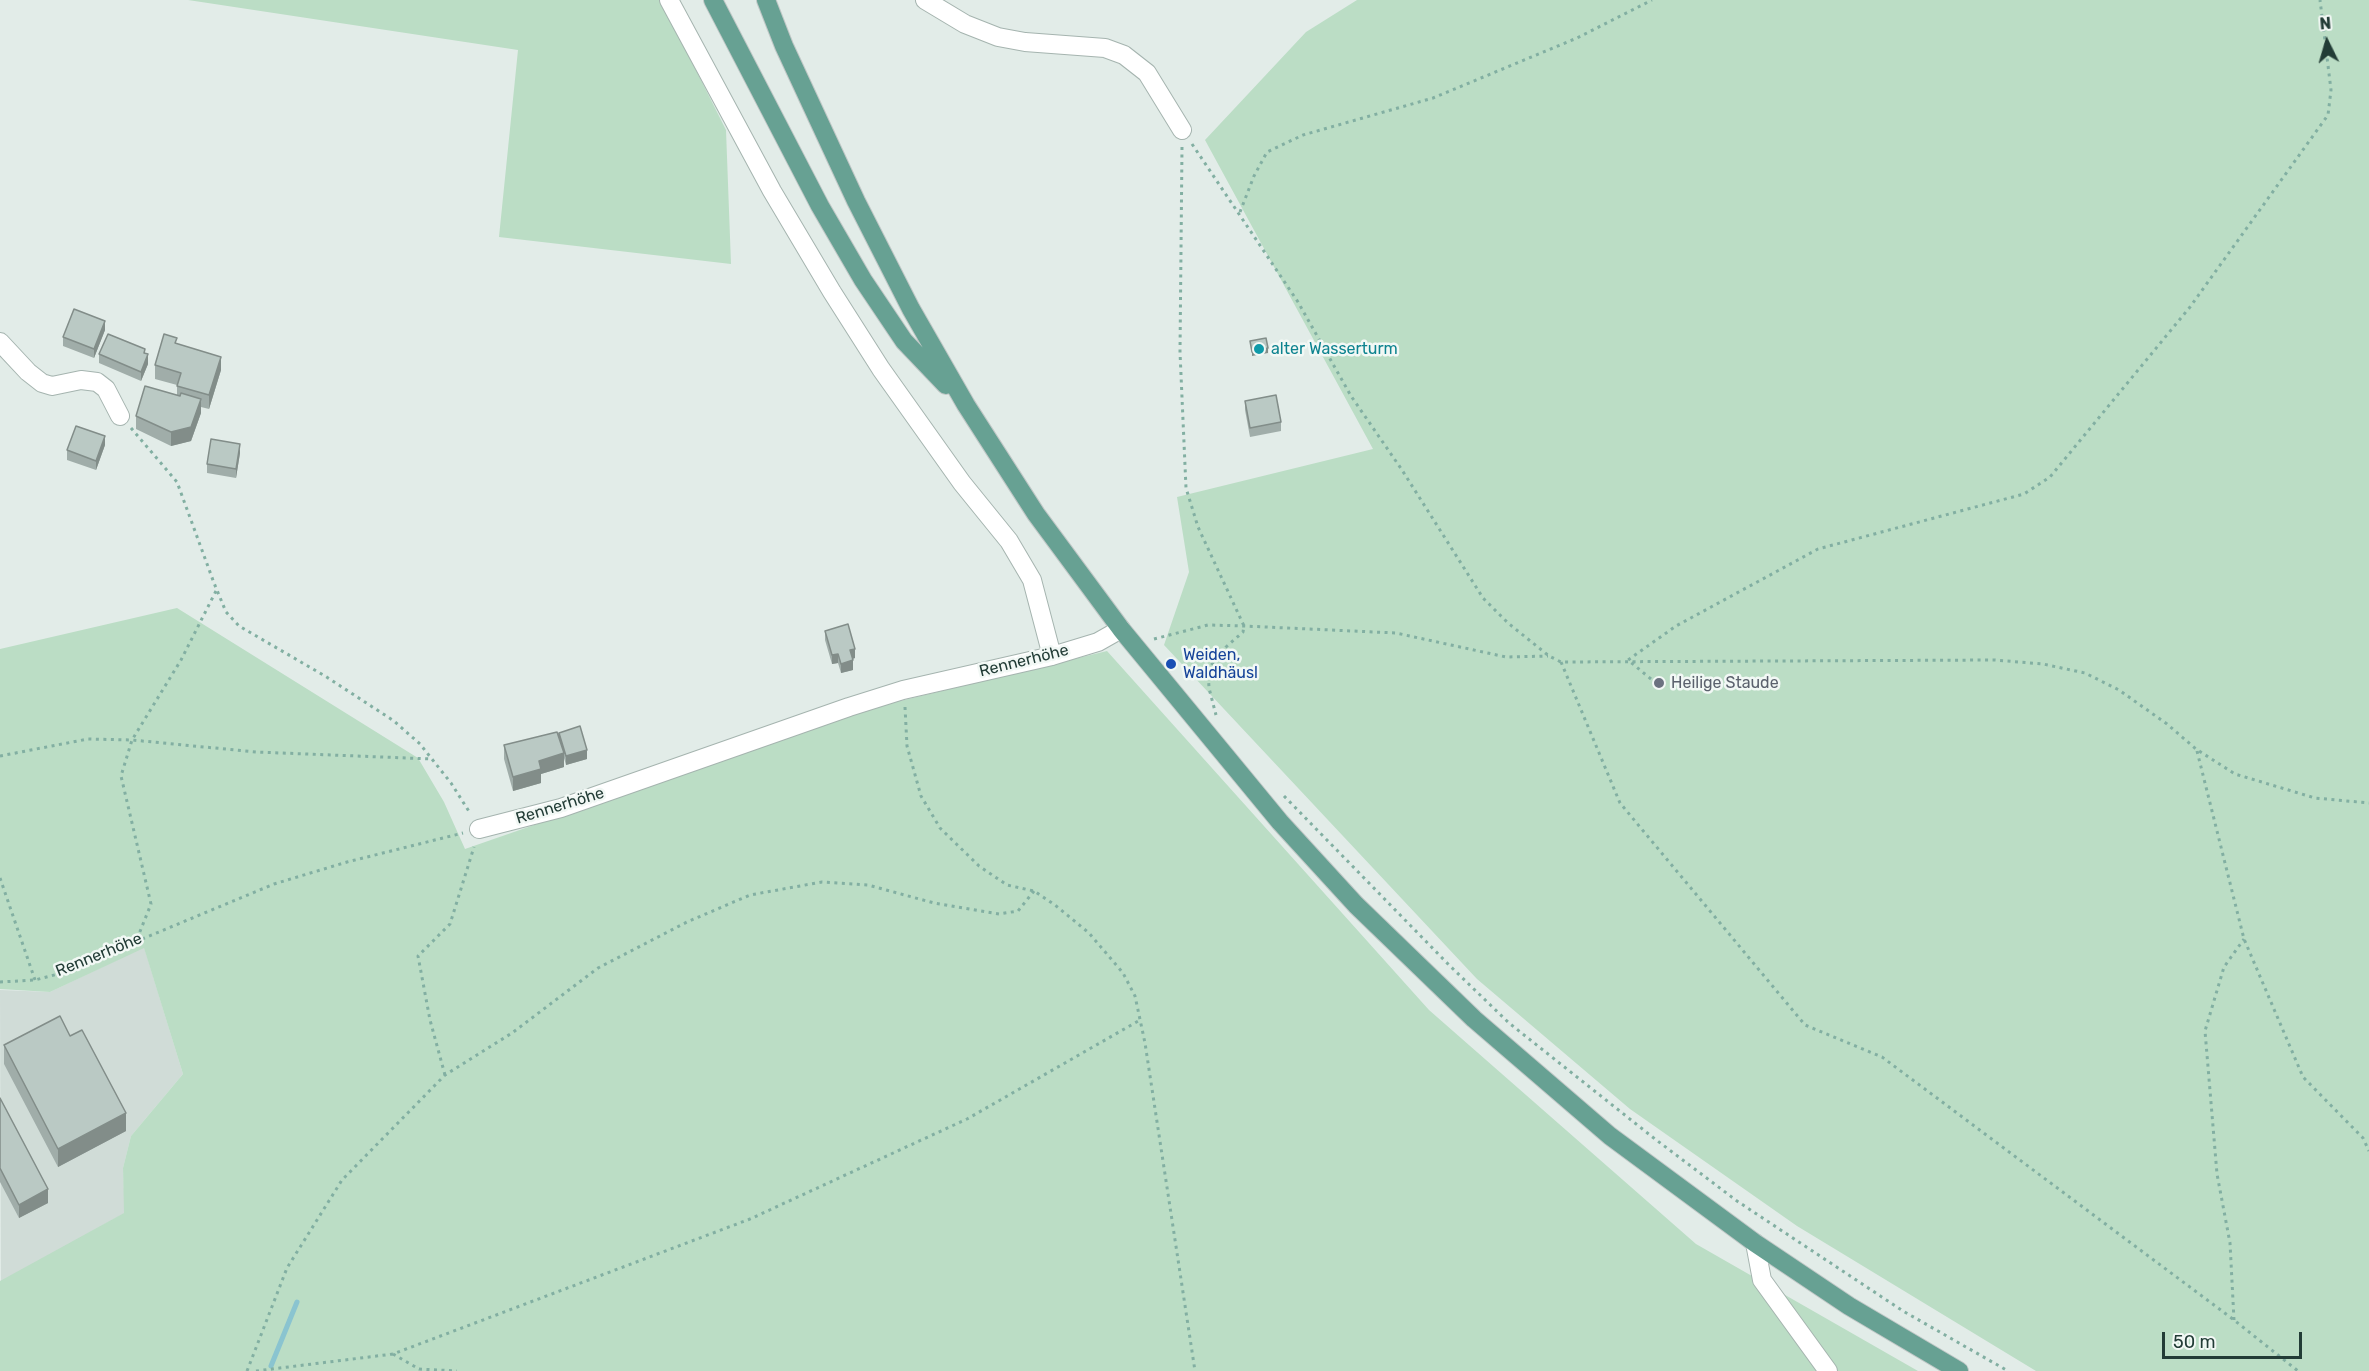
<!DOCTYPE html>
<html>
<head>
<meta charset="utf-8">
<style>
	body { margin:0 }
	#map { position:relative; width:2369px; height:1371px; overflow:hidden; background:#e2ece8; font-family:Rubik,sans-serif }
	canvas { display:block }
	.north { position:absolute; left:2297px; top:12px; width:60px; height:60px; -webkit-text-stroke:4px #f2f8f5; paint-order:stroke; rotate:355deg; font-size:16px; font-weight:700; line-height:24px; text-align:center; color:#223c36 }
	.north::after { content:''; display:block; margin:auto; width:21px; height:27px; background:#223c36; clip-path:polygon(50% 0,100% 100%,50% 72%,0 100%) }
	.scale { position:absolute; left:2162px; top:1332px; width:140px; height:27px; box-sizing:border-box; border:3px solid #223c36; border-top:0; padding-left:8px; font-size:18px; line-height:21px; white-space:nowrap; color:#223c36; -webkit-text-stroke:4px #f2f8f5; paint-order:stroke }
</style>
</head>
<body>
<div id="map">
<canvas width="2369" height="1371"></canvas>
<div class="north">N</div>
<div class="scale">50 m</div>
</div>
<script>
const ctx = document.querySelector('canvas').getContext('2d');
ctx.lineJoin = 'round';
function paint(path, color) {
  ctx.fillStyle = color;
  ctx.fill(path, 'evenodd');
}
function shape(rows) {
  const path = new Path2D();
  for (const r of rows) {
    path.moveTo(r[0], r[1]);
    for (let i = 2; i < r.length; i += 2) path.lineTo(r[i], r[i + 1]);
  }
  return path;
}
function strokePath(path, color, width, dash) {
  ctx.strokeStyle = color;
  ctx.lineWidth = width;
  ctx.lineCap = dash ? 'butt' : 'round';
  ctx.setLineDash(dash || []);
  ctx.stroke(path);
}
function label(font, color, halo, rows, align = 'center') {
  ctx.font = font + ' Rubik,sans-serif';
  ctx.lineWidth = 5;
  ctx.setLineDash([]);
  ctx.textBaseline = 'middle';
  ctx.strokeStyle = halo;
  ctx.fillStyle = color;
  for (const [text, x, y, turn = 0] of rows) {
    ctx.save();
    ctx.translate(x, y);
    ctx.rotate((+turn || 0) * Math.PI / 180);
    ctx.textAlign = isNaN(turn) ? turn : align;
    if (halo) ctx.strokeText(text, 0, 0);
    ctx.fillText(text, 0, 0);
    ctx.restore();
  }
}
paint(shape([
	[144,947,183,1074,131,1136,123,1168,125,1213,1,1282,0,990,50,992]
]), '#d0dcd7');
paint(shape([
	[188,0,661,0,726,130,731,264,499,237,518,50],
	[1357,0,2369,0,2369,1371,2036,1371,1797,1226,1630,1109,1477,979,1164,645,1189,572,1177,497,1373,449,1205,140,1306,32],
	[177,608,418,758,444,802,465,849,871,708,1107,651,1429,1010,1696,1244,1918,1371,0,1371,0,1281,124,1213,123,1168,131,1136,183,1074,144,948,50,992,0,989,0,649]
]), '#bbddc5');
strokePath(shape([
	[271,1366,297,1302]
]), '#8ac4d0', 5);
const minor = shape([
	[669,0,772,191,832,292,881,369,962,483,1009,541,1032,580,1052,656],
	[925,0,965,24,998,37,1025,42,1105,48,1124,55,1147,73,1182,130],
	[0,342,28,372,42,383,52,386,81,380,97,382,106,389,120,416],
	[479,829,561,808,849,707,903,690,1052,656,1098,642,1121,629],
	[1755,1243,1762,1280,1828,1371]
]);
const major = shape([
	[713,0,820,206,863,280,904,341,946,385],
	[766,0,784,46,856,201,911,309,966,405,1036,514,1121,629,1280,822,1356,905,1474,1019,1610,1136,1755,1243,1849,1306,1959,1371]
]);
strokePath(minor, '#a5b4af', 20);
strokePath(major, '#c1c8c7', 20);
strokePath(shape([
	[1192,144,1298,302,1351,396,1402,470,1483,598,1508,623,1549,656,1561,662,1995,660,2043,664,2085,673,2119,690,2167,724,2196,749,2235,774,2315,798,2369,803],
	[1182,147,1180,352,1186,488,1198,527,1244,626,1243,632,1226,647,1208,669,1209,688,1216,715],
	[1240,212,1254,176,1267,152,1303,135,1433,98,1577,38,1652,0],
	[131,428,177,482,214,583,226,612,239,626,325,676,394,721,420,744,451,783,470,813],
	[1154,639,1208,625,1244,626,1396,633,1506,657,1548,656],
	[1561,662,1620,803,1805,1025,1882,1057,2234,1320,2298,1371],
	[1651,679,1628,660,1676,626,1818,549,2024,494,2050,477,2190,307,2328,115,2331,90,2320,0],
	[905,707,907,746,921,796,940,828,979,866,1007,885,1034,891,1055,905,1089,933,1123,973,1135,996,1145,1043,1195,1371],
	[2197,751,2244,939,2303,1077,2363,1138,2369,1151],
	[0,756,88,739,132,740,256,752,432,759],
	[1284,796,1449,965,1509,1023,1655,1139,1737,1201,1903,1311,2008,1371],
	[0,878,35,980],
	[137,939,151,904,121,776,132,740,181,660,217,589],
	[0,982,35,980,58,974,274,884,347,862,463,833],
	[445,1075,430,1020,418,956,450,924,474,847],
	[2234,1320,2230,1243,2217,1174,2205,1031,2224,967,2244,939],
	[393,1354,419,1369,457,1371],
	[247,1371,287,1268,342,1180,445,1075,512,1033,598,968,687,922,750,895,822,882,868,885,934,903,999,914,1018,911,1034,891],
	[256,1371,393,1354,750,1219,967,1119,1140,1020]
]), '#82afa2', 3, [3, 4.5]);
strokePath(minor, '#fff', 18);
strokePath(major, '#67a193', 18);
paint(shape([
	[105,330,94,358,63,346,63,337],
	[177,344,221,370,209,409,201,407,201,413,191,441,171,446,136,429,136,416,177,396,177,385,155,379,155,365],
	[145,353,148,364,141,381,99,363,99,354],
	[1245,401,1281,422,1281,431,1250,437,1245,410],
	[105,445,96,470,67,460,67,450],
	[240,453,236,478,207,473,207,464],
	[825,631,855,658,853,659,853,670,841,673,838,663,832,664,825,640],
	[559,733,587,759,566,765,564,758,564,767,541,774,541,783,513,791,504,759,504,745,559,737],
	[70,1036,126,1131,58,1167,4,1064,4,1045],
	[0,1098,48,1203,19,1218,0,1182]
]), '#a0ada9');
paint(shape([
	[105,321,105,330,94,358,94,349],
	[1268,348,1268,353,1252,356,1252,352],
	[148,354,148,364,141,381,141,372],
	[221,357,221,370,209,409,209,395],
	[201,399,201,413,191,441,171,446,171,432],
	[105,436,105,445,96,470,96,461],
	[240,444,240,453,236,478,236,469],
	[855,649,855,658,850,659,850,650],
	[838,654,838,663,832,664,832,655],
	[853,660,853,670,841,673,841,664],
	[587,750,587,759,566,765,566,756],
	[564,753,564,767,541,774,541,783,513,791,513,777,539,761],
	[126,1113,126,1131,58,1167,58,1149],
	[48,1189,48,1203,19,1218,19,1205]
]), '#828d89');
const building = shape([
	[74,309,105,321,94,349,63,337,74,309],
	[108,334,145,349,144,353,148,354,141,372,99,354,108,334],
	[164,334,177,338,175,343,221,357,209,395,177,386,181,373,155,365,164,334],
	[1266,338,1268,348,1252,352,1250,341,1266,338],
	[145,386,180,396,181,393,201,399,191,427,171,432,136,416,145,386],
	[1276,395,1281,422,1250,428,1245,401,1276,395],
	[76,426,105,436,96,461,67,450,76,426],
	[211,439,240,444,236,469,207,464,211,439],
	[848,624,855,649,850,650,853,660,841,664,838,654,832,655,825,631,848,624],
	[580,726,587,750,566,756,559,733,580,726],
	[557,732,564,753,539,761,541,769,513,777,504,745,557,732],
	[60,1016,70,1036,82,1030,126,1113,58,1149,4,1045,60,1016],
	[0,1098,48,1189,19,1205,0,1168,0,1098]
]);
paint(building, '#bac9c4');
strokePath(building, '#828d89', 1.5);
for (const [x, y, r, color] of [
	[1259,349,6,"#0f9aa8"],
	[1171,664,6,"#1a4fb4"],
	[1659,683,6,"#6b7280"]
]) {
  const dot = new Path2D();
  dot.arc(x, y, r, 0, 2 * Math.PI);
  ctx.fillStyle = color;
  ctx.fill(dot);
  strokePath(dot, '#f2f8f5', 2);
}
label('16px', '#0d838f', '#f2f8f5', [
	["alter Wasserturm",1271,349]
], 'left');
label('16px', '#164399', '#f2f8f5', [
	["Weiden,",1183,655],
	["Waldhäusl",1183,673]
], 'left');
label('16px', '#223c36', '#f2f8f5', [
	["Rennerhöhe",1024,661,-14],
	["Rennerhöhe",560,806,-17],
	["Rennerhöhe",99,955,-22]
]);
label('16px', '#5b616d', '#f2f8f5', [
	["Heilige Staude",1671,683]
], 'left');
</script>
</body>
</html>
